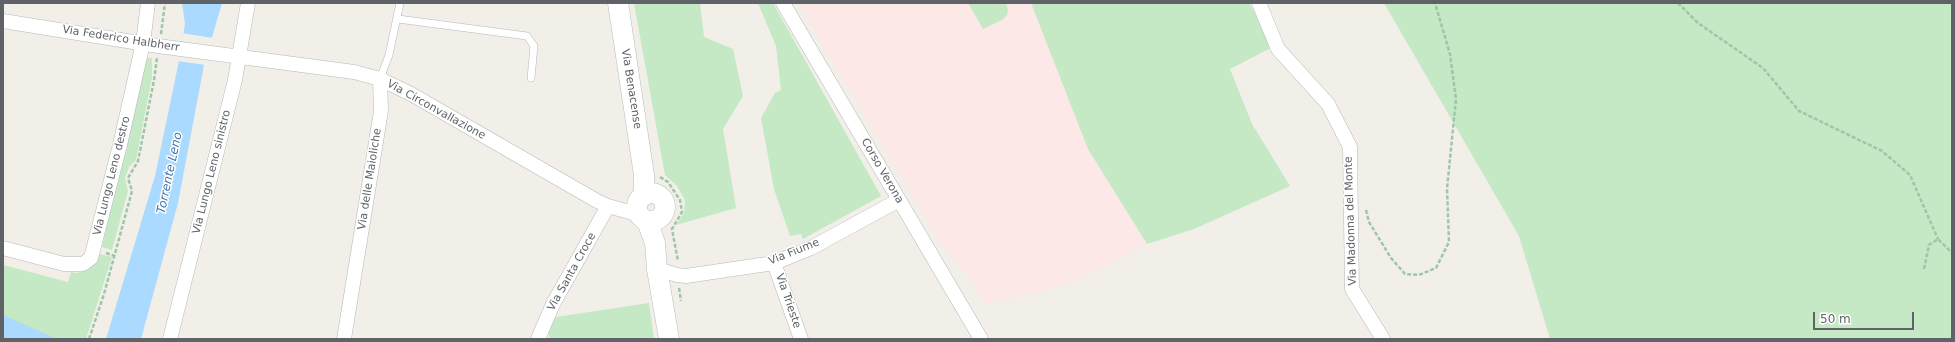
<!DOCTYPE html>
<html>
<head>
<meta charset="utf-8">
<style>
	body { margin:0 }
	#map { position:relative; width:1955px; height:342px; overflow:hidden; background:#f1efe8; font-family:"DejaVu Sans",sans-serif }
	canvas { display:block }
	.frame { position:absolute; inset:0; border:4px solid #5f6368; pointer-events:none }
	.scale { position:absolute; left:1813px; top:312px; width:101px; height:18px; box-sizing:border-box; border:2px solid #5f6368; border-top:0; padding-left:5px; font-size:12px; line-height:14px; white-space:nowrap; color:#5f6368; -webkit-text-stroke:3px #fff; paint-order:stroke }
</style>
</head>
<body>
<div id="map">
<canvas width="1955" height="342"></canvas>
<div class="frame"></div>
<div class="scale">50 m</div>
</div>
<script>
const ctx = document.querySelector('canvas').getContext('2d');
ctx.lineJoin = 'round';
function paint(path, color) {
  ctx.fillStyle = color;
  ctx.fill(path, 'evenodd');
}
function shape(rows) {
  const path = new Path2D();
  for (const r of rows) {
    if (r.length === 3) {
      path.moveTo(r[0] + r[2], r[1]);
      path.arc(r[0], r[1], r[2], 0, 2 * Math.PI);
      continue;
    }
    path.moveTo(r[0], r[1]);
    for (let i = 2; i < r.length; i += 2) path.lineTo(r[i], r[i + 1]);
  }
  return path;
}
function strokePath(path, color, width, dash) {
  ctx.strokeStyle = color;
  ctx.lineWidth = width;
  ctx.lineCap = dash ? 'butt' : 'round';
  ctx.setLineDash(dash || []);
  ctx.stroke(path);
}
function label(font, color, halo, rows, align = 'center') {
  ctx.font = font + ' "DejaVu Sans",sans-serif';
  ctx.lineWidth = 3;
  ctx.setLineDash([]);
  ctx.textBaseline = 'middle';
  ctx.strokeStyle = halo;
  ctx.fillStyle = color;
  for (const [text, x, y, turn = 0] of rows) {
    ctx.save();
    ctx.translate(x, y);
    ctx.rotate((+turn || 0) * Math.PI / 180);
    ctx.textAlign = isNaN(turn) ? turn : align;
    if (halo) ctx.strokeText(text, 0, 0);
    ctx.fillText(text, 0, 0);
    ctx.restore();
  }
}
paint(shape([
	[798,3,1031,3,1088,149,1147,244,1084,277,1046,290,985,304,969,277,942,246]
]), '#fce8e6');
paint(shape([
	[634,3,700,3,704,37,733,49,743,96,723,129,736,208,676,225,684,213,685,200,677,186,665,175],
	[758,3,773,3,881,196,803,239,801,234,790,236,774,189,761,118,775,93,781,90,776,46],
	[968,3,1006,3,1008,10,1007,15,1002,20,983,29],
	[1031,3,1249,3,1266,31,1271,48,1230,69,1252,124,1290,186,1194,229,1147,244,1088,149],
	[1384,3,1952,3,1952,339,1550,339,1519,236],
	[144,58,152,58,152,77,136,160,129,167,125,178,128,191,112,250,102,247],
	[99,254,112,257,86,339,3,339,3,265,68,282,71,272,77,273,88,270,98,260],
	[649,303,654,339,550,339,548,331,556,317]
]), '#c5e8c5');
paint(shape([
	[182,3,222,3,204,65,178,203,141,339,106,339,155,176,179,61,185,24],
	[3,315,57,339,3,339]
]), '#aadaff');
paint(shape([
	[181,33,213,38,206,65,177,61]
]), '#f1efe8');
const lane = shape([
	[398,19,527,36,534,46,531,78],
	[380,79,389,55,400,3]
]);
const street = shape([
	[783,3,981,339],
	[1259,3,1278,49,1328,104,1350,147,1352,289,1383,339],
	[3,21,158,46,354,72,380,79,411,94,597,201,608,206,640,215],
	[3,248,64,264,83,264,91,258,120,145,143,43,148,3],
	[774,263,801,339],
	[657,269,677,275,686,276,774,263,811,248,899,200],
	[170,339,235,80,248,3],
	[344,339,381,111,380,79],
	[538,339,553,304,608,206]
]);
const secondary = shape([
	[618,3,644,175,644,196],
	[651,207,14],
	[647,221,655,243,657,269,669,339]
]);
strokePath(lane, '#b5b8bc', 8);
strokePath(street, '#b5b8bc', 15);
strokePath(secondary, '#b6babf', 21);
strokePath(shape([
	[1678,3,1698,23,1763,68,1799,111,1882,151,1910,175,1938,239],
	[161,34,165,3],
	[660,177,668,182,680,200,682,212,672,229,678,261],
	[1366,210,1369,222,1391,258,1405,274,1419,275,1436,268,1449,242,1447,189,1456,99,1450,54,1435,3],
	[106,253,115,256],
	[1924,269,1929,245,1938,239,1952,253],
	[679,288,681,301],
	[89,339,104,294,132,191,128,178,138,161,154,80,157,58]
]), '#9cc7a9', 2.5, [4, 2]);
strokePath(lane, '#fff', 7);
strokePath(street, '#fff', 14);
strokePath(secondary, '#fff', 20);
label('11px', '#5f6368', '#fff', [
	["Via Federico Halbherr",121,39,9],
	["Via Benacense",631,89,81],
	["Via Circonvallazione",436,110,29],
	["Corso Verona",882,171,60],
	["Via Lungo Leno sinistro",212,172,-76],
	["Via Lungo Leno destro",112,176,-76],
	["Via delle Maioliche",370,179,-81],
	["Via Madonna del Monte",1351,221,-92],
	["Via Fiume",794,252,-22],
	["Via Santa Croce",572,272,-61],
	["Via Trieste",788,301,71]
]);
label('italic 12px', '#4174aa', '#fff', [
	["Torrente Leno",170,173,-78]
]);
</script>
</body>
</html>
